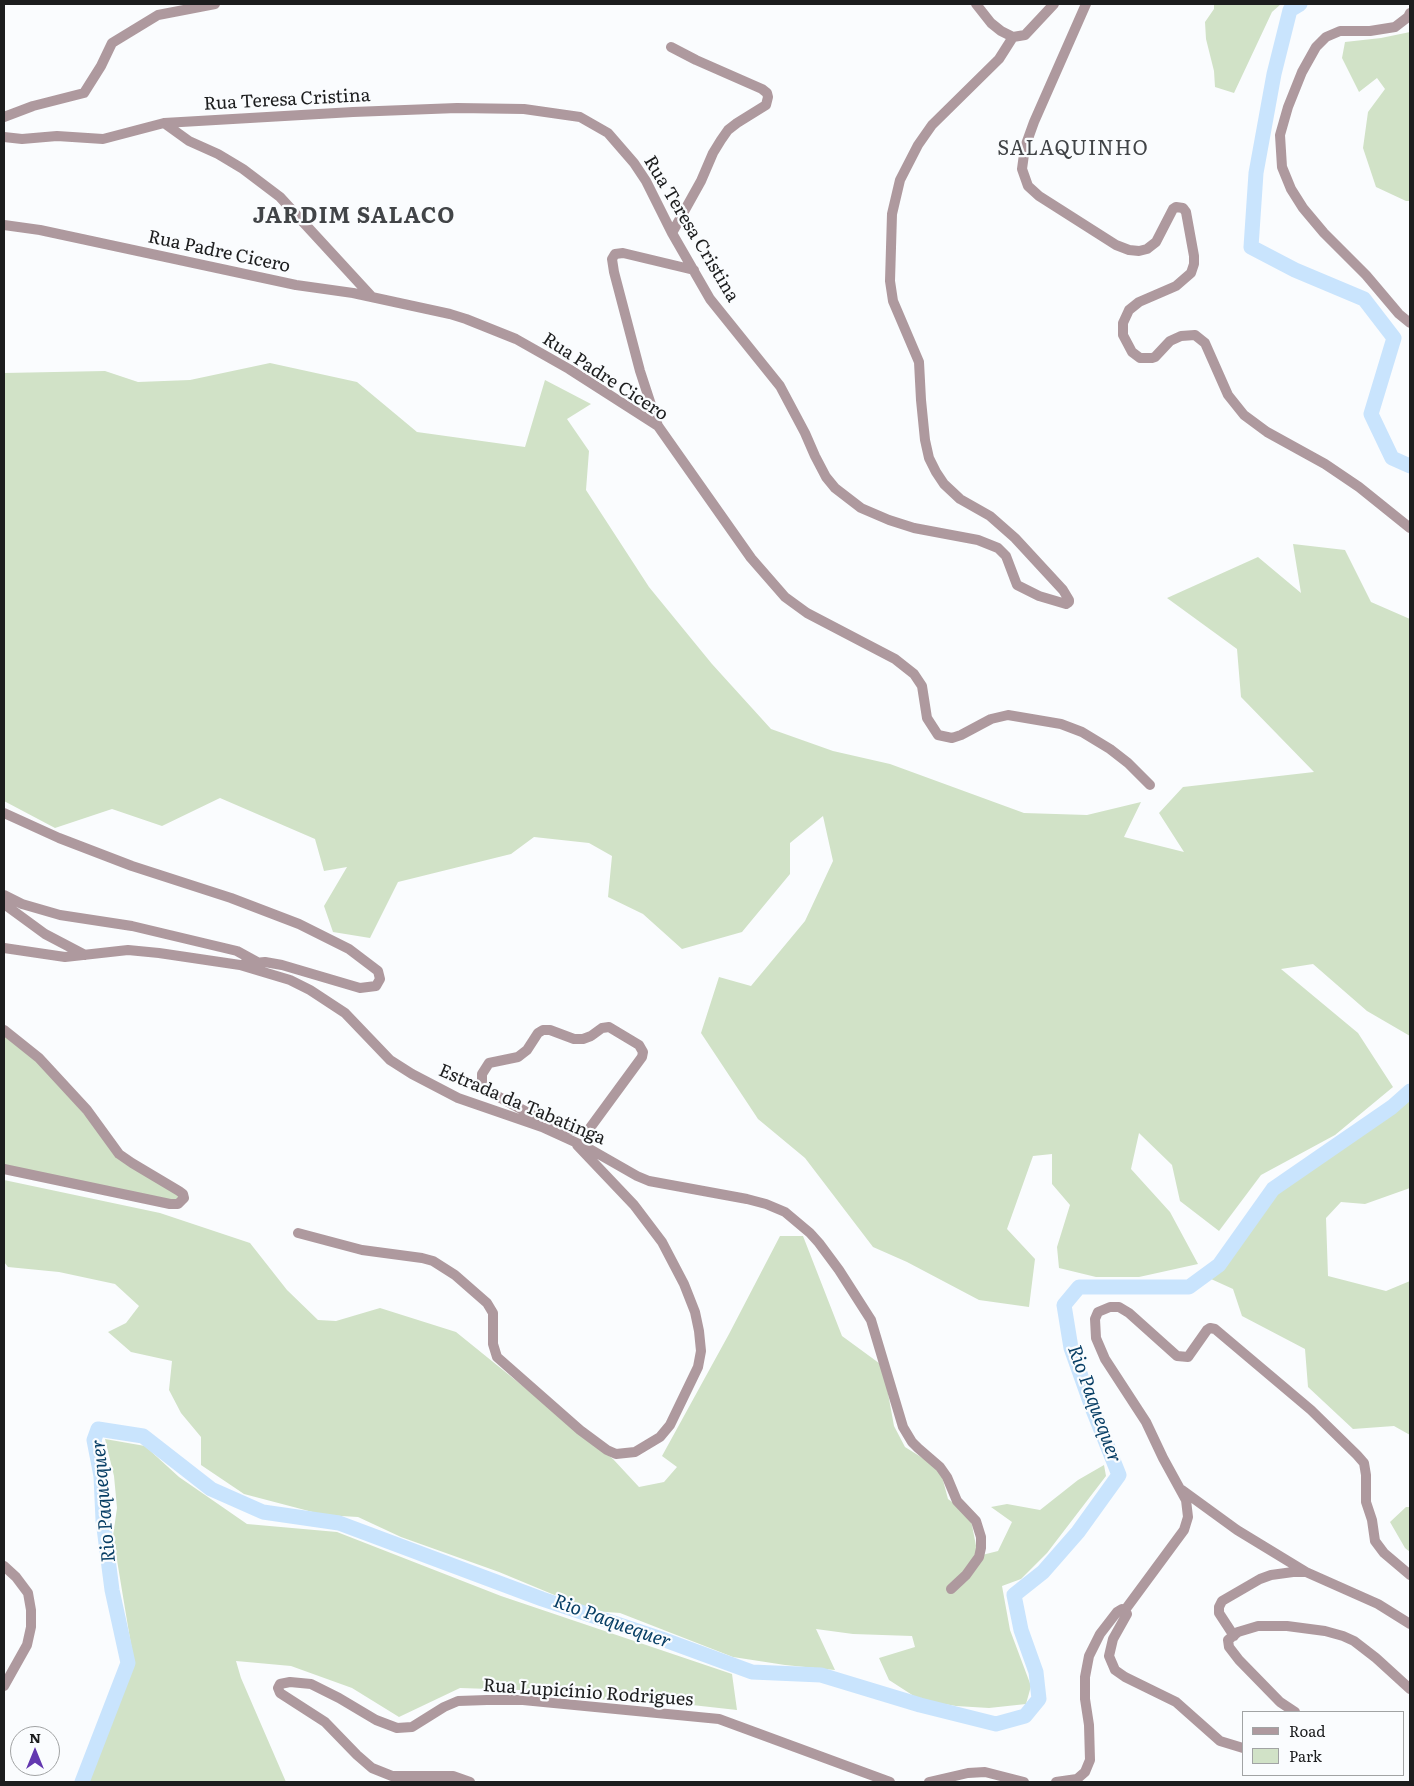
<!DOCTYPE html>
<html>
<head>
<meta charset="utf-8">
<style>
	body { margin:0 }
	#map { position:relative; width:1414px; height:1786px; overflow:hidden; background:#fafcfe; font-family:Literata,serif }
	canvas { display:block }
	.frame { position:absolute; inset:0; border:5px solid #1c1d1e; pointer-events:none }
	.legend { position:absolute; left:1242px; top:1711px; width:162px; height:65px; box-sizing:border-box; background:#fafcfe; border:1px solid #a1a3a4; margin:0; padding:6px 9px; list-style:none; font-size:15px; color:#1c1d1e }
	.legend li { display:flex; align-items:center; gap:10px; height:25px }
	.legend b { width:25px; border:1px solid #a1a3a4 }
	.north { position:absolute; left:10px; top:1726px; width:50px; height:50px; box-sizing:border-box; background:#fafcfe; border:1px solid #a1a3a4; border-radius:50%; rotate:0deg; font-size:14px; font-weight:700; line-height:20px; text-align:center; color:#1c1d1e }
	.north::after { content:''; display:block; margin:auto; width:18px; height:22px; background:#6338b0; clip-path:polygon(50% 0,100% 100%,50% 72%,0 100%) }
</style>
</head>
<body>
<div id="map">
<canvas width="1414" height="1786"></canvas>
<div class="frame"></div>
<ul class="legend">
<li><b style="height:6px;background:#ae999e"></b>Road</li>
<li><b style="height:14px;background:#d1e2c7"></b>Park</li>
</ul>
<div class="north">N</div>
</div>
<script>
const ctx = document.querySelector('canvas').getContext('2d');
ctx.lineJoin = 'round';
function paint(path, color) {
  ctx.fillStyle = color;
  ctx.fill(path, 'evenodd');
}
function shape(rows) {
  const path = new Path2D();
  for (const r of rows) {
    path.moveTo(r[0], r[1]);
    for (let i = 2; i < r.length; i += 2) path.lineTo(r[i], r[i + 1]);
  }
  return path;
}
function strokePath(path, color, width, dash) {
  ctx.strokeStyle = color;
  ctx.lineWidth = width;
  ctx.lineCap = dash ? 'butt' : 'round';
  ctx.setLineDash(dash || []);
  ctx.stroke(path);
}
function label(font, color, halo, rows, align = 'center') {
  ctx.font = font + ' Literata,serif';
  ctx.lineWidth = 4.5;
  ctx.setLineDash([]);
  ctx.textBaseline = 'middle';
  ctx.strokeStyle = halo;
  ctx.fillStyle = color;
  for (const [text, x, y, turn = 0] of rows) {
    ctx.save();
    ctx.translate(x, y);
    ctx.rotate((+turn || 0) * Math.PI / 180);
    ctx.textAlign = isNaN(turn) ? turn : align;
    if (halo) ctx.strokeText(text, 0, 0);
    ctx.fillText(text, 0, 0);
    ctx.restore();
  }
}
paint(shape([
	[1214,4,1281,4,1272,12,1234,93,1215,87,1214,71,1206,39,1205,22,1214,9],
	[1410,32,1410,201,1406,201,1376,187,1363,148,1368,112,1385,89,1377,78,1359,92,1342,58,1345,42,1381,38],
	[270,363,357,382,417,432,525,447,545,380,591,404,567,419,589,451,586,490,649,587,712,664,771,729,833,751,890,764,1024,813,1087,815,1141,802,1124,837,1184,852,1159,813,1183,787,1314,772,1241,697,1237,649,1167,598,1258,557,1301,593,1293,544,1345,550,1371,602,1410,619,1410,1036,1367,1011,1313,964,1281,969,1358,1033,1393,1087,1335,1135,1261,1175,1219,1231,1180,1201,1172,1165,1139,1133,1131,1169,1170,1212,1198,1264,1139,1277,1096,1277,1059,1268,1057,1247,1070,1205,1052,1184,1052,1154,1033,1156,1007,1229,1035,1259,1029,1307,979,1300,907,1262,873,1247,805,1158,758,1119,701,1033,719,977,751,986,805,921,833,861,823,816,790,843,790,874,742,932,682,949,643,914,608,897,612,856,589,843,534,837,511,854,398,882,370,938,333,932,324,906,347,867,324,871,315,839,220,798,162,826,112,809,55,828,4,801,4,373,105,371,138,382,190,380],
	[4,1032,34,1056,122,1158,187,1196,179,1205,4,1168],
	[1410,1098,1410,1188,1365,1204,1341,1202,1326,1218,1328,1276,1386,1291,1410,1281,1410,1435,1394,1426,1353,1429,1308,1387,1305,1349,1242,1316,1233,1289,1211,1279,1223,1269,1274,1195],
	[4,1180,160,1213,250,1243,287,1290,318,1320,336,1321,380,1308,456,1332,613,1459,639,1487,664,1482,677,1467,662,1456,729,1334,780,1236,803,1236,842,1336,883,1366,894,1426,905,1447,940,1469,948,1499,970,1515,978,1556,998,1551,1012,1522,991,1507,1007,1504,1040,1510,1078,1480,1104,1465,1106,1476,1047,1553,1021,1579,1002,1586,1010,1630,1031,1686,1026,1704,989,1708,956,1706,920,1700,889,1680,879,1658,915,1647,912,1636,853,1634,816,1629,835,1670,785,1665,733,1657,620,1613,593,1611,499,1572,401,1537,358,1517,324,1515,244,1494,201,1465,201,1437,181,1413,169,1390,172,1361,131,1352,108,1332,126,1323,139,1306,115,1284,59,1272,8,1267,4,1262],
	[105,1439,145,1446,179,1477,247,1524,337,1532,501,1596,732,1674,737,1710,683,1704,594,1699,550,1691,460,1688,399,1717,352,1688,291,1666,236,1661,241,1678,286,1782,89,1782,134,1663,113,1536,117,1508,114,1476],
	[1406,1507,1410,1507,1410,1552,1405,1548,1390,1522]
]), '#d1e2c7');
strokePath(shape([
	[1300,4,1290,10,1274,74,1256,173,1251,247,1295,270,1364,299,1394,338,1371,414,1392,458,1410,466],
	[82,1782,128,1663,112,1590,103,1520,101,1476,94,1440,98,1429,143,1436,211,1489,263,1512,339,1523,542,1599,662,1639,752,1672,821,1675,920,1705,996,1724,1025,1716,1039,1699,1036,1672,1021,1630,1014,1595,1043,1572,1078,1532,1119,1475,1093,1410,1071,1348,1064,1305,1079,1287,1189,1287,1219,1265,1273,1189,1392,1107,1410,1091]
]), '#c9e4fd', 15);
strokePath(shape([
	[976,4,991,23,1001,31,1013,37,1025,35,1054,4],
	[1086,4,1034,122,1025,147,1022,169,1028,186,1039,196,1116,245,1129,250,1139,251,1147,249,1156,242,1173,209,1176,207,1183,208,1186,212,1194,256,1194,264,1191,273,1176,286,1139,302,1129,310,1123,323,1123,335,1132,352,1140,358,1152,358,1155,357,1170,341,1181,336,1195,335,1205,343,1228,395,1244,415,1267,432,1325,464,1359,487,1410,528],
	[1410,13,1408,17,1395,27,1370,31,1340,31,1326,37,1316,47,1302,72,1288,107,1280,135,1282,167,1291,189,1303,208,1324,233,1366,275,1399,314,1410,323],
	[671,47,696,60,762,89,767,93,768,97,766,105,737,123,728,130,721,140,713,153,701,181,672,233],
	[4,117,33,106,84,93,101,66,112,43,158,15,215,4],
	[164,123,189,141,218,154,243,169,280,197,372,297],
	[4,137,22,139,57,136,103,139,164,123,353,112,457,108,524,109,580,117,608,133,634,163,646,181,672,233,710,299,780,386,805,433,815,456,826,477,835,488,861,508,889,520,914,528,978,540,998,548,1006,556,1017,585,1039,596,1066,604,1069,602,1069,600,1063,590,1015,538,990,516,960,499,944,484,936,472,929,458,925,440,921,400,919,362,893,301,890,281,892,214,900,180,918,145,932,125,999,59,1013,37],
	[4,225,40,230,296,285,353,293,450,314,466,319,516,339,569,369,658,426,751,558,785,597,807,613,895,659,914,674,922,686,927,718,938,735,952,738,961,735,991,719,1008,715,1061,724,1082,732,1110,749,1128,763,1150,785],
	[658,426,640,371,614,272,612,259,615,254,623,253,694,270],
	[4,813,59,838,132,866,231,898,299,924,349,949,378,971,380,979,376,986,360,988,282,965,265,962,244,964],
	[4,895,22,904,60,915,132,926,237,951,257,962],
	[4,904,45,934,85,955],
	[4,948,65,957,128,950,159,953,240,965,290,980,310,990,345,1013,390,1060,412,1074,458,1098,542,1127,588,1148,637,1176,649,1181,747,1199,766,1204,785,1212,810,1233,819,1243,839,1270,871,1320,903,1427,912,1442,918,1448,940,1467,947,1477,957,1501,976,1521,981,1537,981,1548,979,1557,966,1575,951,1589],
	[609,1027,639,1045,643,1052,642,1057,587,1132,581,1132,547,1123,486,1090,482,1085,482,1074,489,1063,518,1057,527,1050,538,1033,543,1030,550,1030,574,1039,583,1039,591,1036,602,1028,609,1027],
	[4,1030,39,1058,87,1110,119,1154,132,1163,179,1191,183,1194,184,1198,178,1204,170,1204,4,1169],
	[298,1233,362,1250,422,1258,433,1261,455,1275,487,1303,493,1313,493,1344,497,1357,580,1430,607,1450,616,1454,635,1452,660,1437,670,1425,698,1367,701,1351,699,1331,695,1312,684,1284,662,1242,634,1205,577,1145],
	[1182,1490,1237,1530,1306,1572,1293,1572,1271,1575,1260,1579,1222,1601,1219,1607,1219,1613,1234,1636],
	[4,1566,16,1577,28,1593,31,1610,31,1627,27,1645,4,1686],
	[1306,1572,1378,1604,1410,1624],
	[1125,1610,1184,1530,1188,1517,1186,1500,1163,1458,1146,1422,1105,1359,1096,1338,1095,1319,1098,1312,1110,1307,1119,1307,1129,1313,1177,1356,1188,1357,1207,1330,1210,1328,1215,1329,1311,1410,1357,1455,1364,1463,1366,1475,1366,1502,1372,1520,1375,1541,1384,1553,1410,1575],
	[1295,1712,1280,1702,1239,1660,1229,1647,1228,1640,1238,1632,1258,1626,1287,1626,1325,1631,1343,1636,1354,1641,1376,1658,1410,1689],
	[470,1782,453,1776,392,1776,372,1768,357,1755,325,1722,280,1693,278,1688,280,1684,290,1682,311,1684,339,1698,376,1720,397,1728,412,1727,444,1707,458,1701,487,1700,523,1700,719,1719,890,1782],
	[929,1782,968,1773,985,1772,1024,1782],
	[1056,1782,1077,1779,1085,1772,1090,1760,1089,1725,1085,1699,1085,1677,1089,1656,1100,1634,1117,1612,1122,1609,1125,1610,1127,1614,1113,1639,1109,1656,1115,1670,1125,1677,1176,1702,1220,1741,1243,1748]
]), '#ae999e', 10);
label('18px', '#1c1d1e', '#fafcfe', [
	["Rua Teresa Cristina",287,100,-3],
	["Rua Teresa Cristina",691,229,59],
	["Rua Padre Cicero",219,252,12],
	["Rua Padre Cicero",605,377,33],
	["Estrada da Tabatinga",522,1105,23],
	["Rua Lupicínio Rodrigues",588,1693,4]
]);
label('italic 19px', '#073e65', '#fafcfe', [
	["Rio Paquequer",1094,1404,70],
	["Rio Paquequer",104,1501,-95],
	["Rio Paquequer",612,1622,20]
]);
ctx.letterSpacing = '1px';
label('20px', '#414447', '#fafcfe', [
	["SALAQUINHO",1073,149]
]);
ctx.letterSpacing = '0px';
ctx.letterSpacing = '1px';
label('bold 22px', '#414447', '#fafcfe', [
	["JARDIM SALACO",354,217]
]);
ctx.letterSpacing = '0px';
</script>
</body>
</html>
